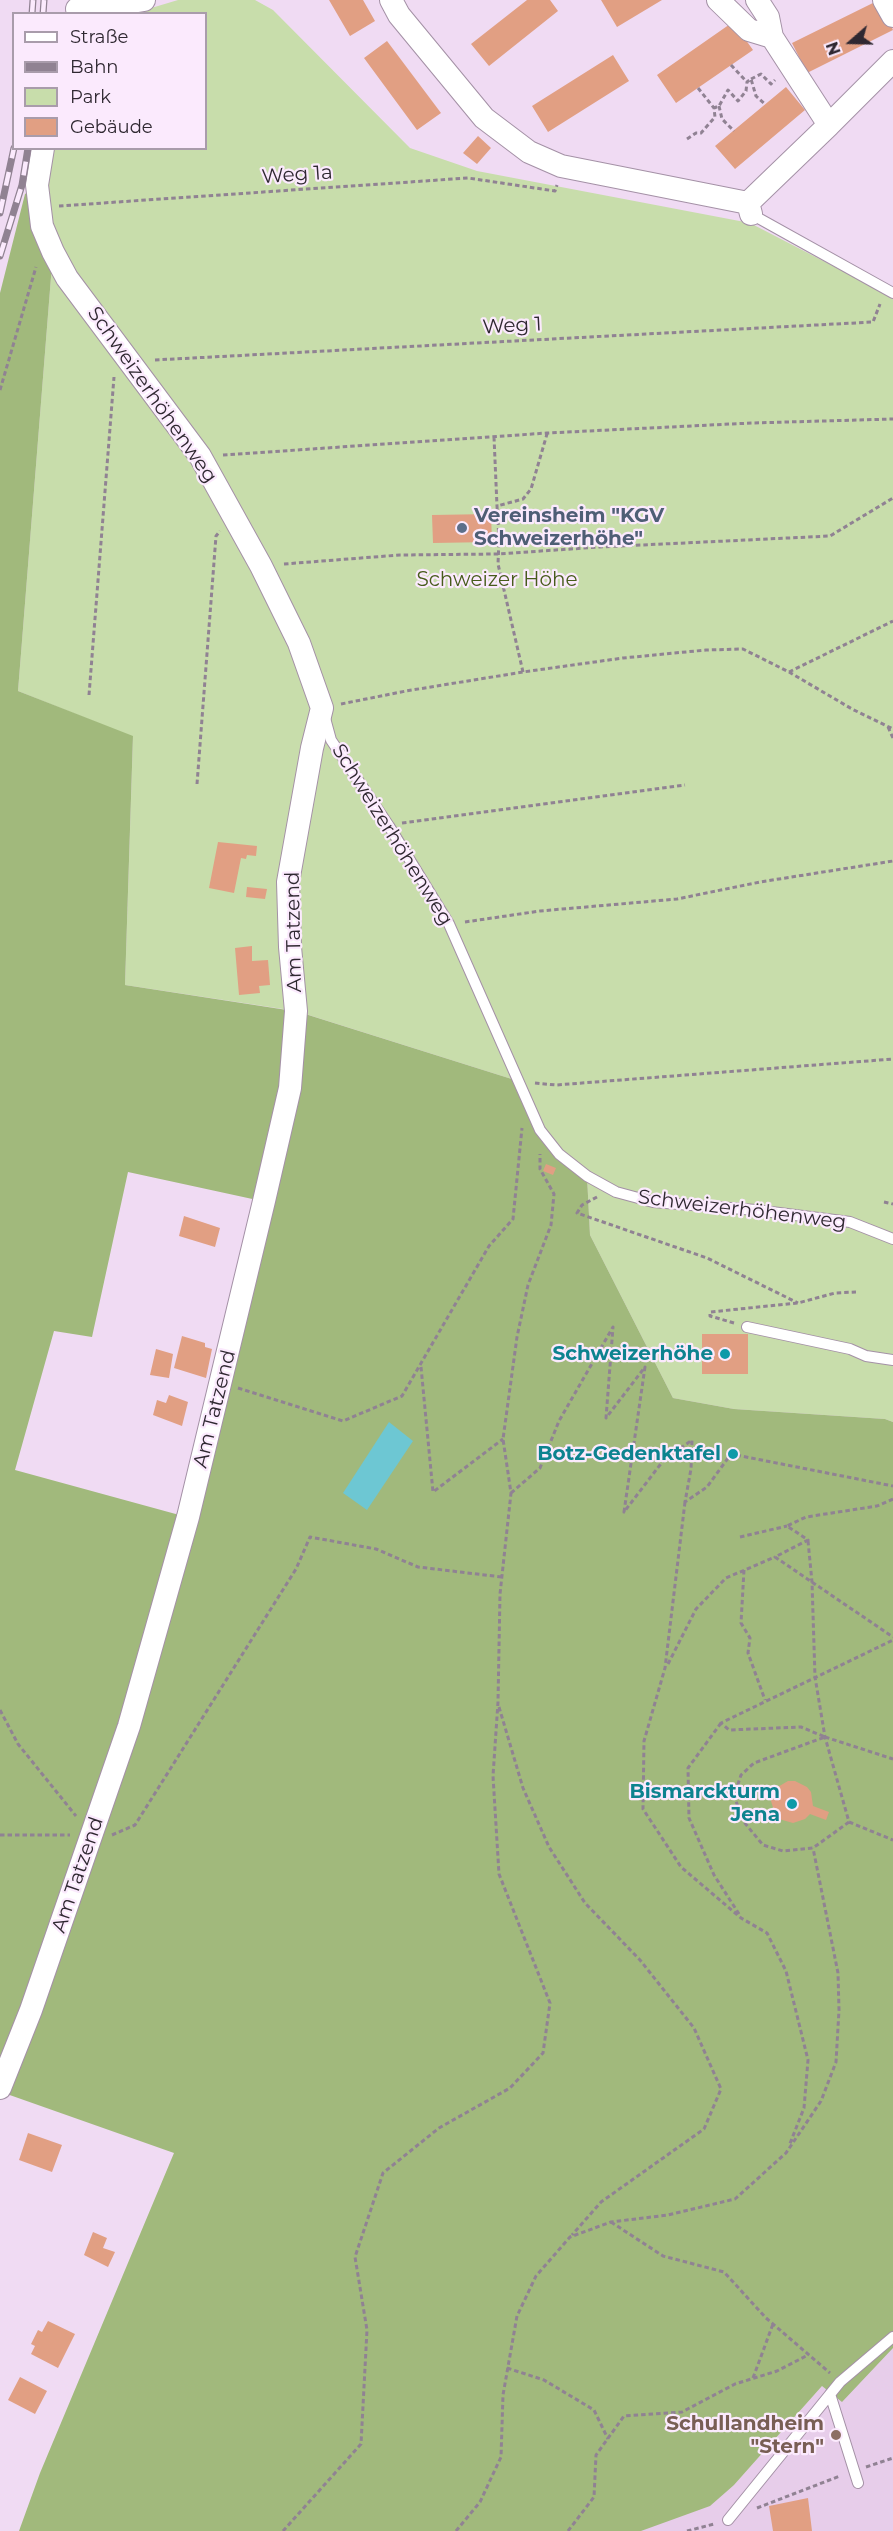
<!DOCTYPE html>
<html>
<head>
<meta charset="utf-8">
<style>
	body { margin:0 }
	#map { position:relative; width:893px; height:2531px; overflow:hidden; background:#f0dbf3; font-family:Montserrat,sans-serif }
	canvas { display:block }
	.legend { position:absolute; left:12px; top:12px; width:195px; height:138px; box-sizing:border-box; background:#fbeafd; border:2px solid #a99cab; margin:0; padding:8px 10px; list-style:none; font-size:18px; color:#2f2831 }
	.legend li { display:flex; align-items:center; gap:12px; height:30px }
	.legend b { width:30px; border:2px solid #a99cab }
	.north { position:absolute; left:821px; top:12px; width:60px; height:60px; -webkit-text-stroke:4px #fbeafd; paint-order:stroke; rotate:250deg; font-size:16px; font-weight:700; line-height:24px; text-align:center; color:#2f2831 }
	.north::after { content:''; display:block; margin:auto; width:21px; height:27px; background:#2f2831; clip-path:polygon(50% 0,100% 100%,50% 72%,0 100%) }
</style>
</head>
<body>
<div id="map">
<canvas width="893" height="2531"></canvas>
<ul class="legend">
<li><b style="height:8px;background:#fff"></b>Straße</li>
<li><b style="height:8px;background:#908292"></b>Bahn</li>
<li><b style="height:16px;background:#c8ddab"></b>Park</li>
<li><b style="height:16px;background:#e19f83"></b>Gebäude</li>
</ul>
<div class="north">N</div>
</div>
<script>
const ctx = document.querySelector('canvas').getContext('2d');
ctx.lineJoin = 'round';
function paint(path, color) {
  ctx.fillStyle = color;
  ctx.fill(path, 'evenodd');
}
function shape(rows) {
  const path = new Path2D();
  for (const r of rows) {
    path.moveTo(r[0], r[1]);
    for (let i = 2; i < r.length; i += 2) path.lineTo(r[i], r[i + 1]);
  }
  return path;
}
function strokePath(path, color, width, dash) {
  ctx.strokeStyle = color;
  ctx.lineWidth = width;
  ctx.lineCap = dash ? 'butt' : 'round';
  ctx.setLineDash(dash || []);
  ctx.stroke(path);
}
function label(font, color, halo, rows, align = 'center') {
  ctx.font = font + ' Montserrat,sans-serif';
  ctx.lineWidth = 4.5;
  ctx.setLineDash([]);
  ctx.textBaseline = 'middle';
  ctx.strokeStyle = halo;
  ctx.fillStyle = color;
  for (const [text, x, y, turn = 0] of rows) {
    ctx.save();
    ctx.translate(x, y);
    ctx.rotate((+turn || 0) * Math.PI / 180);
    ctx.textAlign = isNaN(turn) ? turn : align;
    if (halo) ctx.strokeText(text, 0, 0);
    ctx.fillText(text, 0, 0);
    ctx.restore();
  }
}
paint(shape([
	[893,2348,893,2531,641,2531,734,2485,823,2385,830,2394]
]), '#e7cdea');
paint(shape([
	[178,0,255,0,273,10,410,148,477,171,750,223,893,297,893,1422,885,1419,734,1409,673,1398,590,1235,587,1176,559,1154,518,1081,296,1011,125,985,133,737,18,691,53,252,43,149,206,148,206,14,115,13,148,9]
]), '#c8ddab');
paint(shape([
	[37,185,53,252,18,691,133,736,125,985,287,1010,284,1086,257,1200,128,1172,92,1337,54,1331,15,1470,183,1516,124,1719,0,2075,0,293,25,194],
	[302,1013,518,1081,540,1130,587,1176,590,1235,673,1398,734,1409,885,1419,893,1422,893,2348,842,2402,822,2386,734,2485,710,2506,641,2531,19,2531,40,2473,174,2153,4,2093,134,1726]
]), '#a1b97c');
paint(shape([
	[389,1422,413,1441,367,1510,343,1493]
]), '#6dc7d3');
paint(shape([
	[329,0,363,0,375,21,350,36],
	[527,0,550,0,558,11,489,66,471,44],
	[601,0,662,0,617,27],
	[879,0,893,30,807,73,792,43],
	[733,22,753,50,676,103,657,75],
	[387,41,441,113,417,130,364,58],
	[613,55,629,81,548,132,532,106],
	[786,87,805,110,735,169,715,146],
	[478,136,491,148,477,164,463,153],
	[491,514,492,542,433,543,432,515],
	[218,842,257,846,256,856,247,855,246,859,241,858,234,893,209,888],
	[247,887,267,889,265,899,246,897],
	[252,946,252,961,268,960,270,985,259,986,260,993,239,995,235,948],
	[546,1164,556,1168,553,1175,543,1171],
	[184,1216,220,1228,215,1247,179,1236],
	[702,1334,748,1334,748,1374,702,1374],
	[182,1336,205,1343,205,1347,212,1349,206,1378,174,1368],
	[156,1349,173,1354,169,1378,150,1375],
	[169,1395,188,1402,182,1426,153,1415,157,1400,166,1403],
	[788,1781,795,1781,807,1787,811,1792,813,1806,829,1812,826,1820,810,1814,805,1819,793,1823,779,1819,775,1814,771,1801,776,1788],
	[28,2133,62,2145,52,2172,19,2160],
	[93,2232,107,2238,103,2248,115,2252,108,2267,84,2255],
	[48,2321,75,2334,58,2368,31,2354,35,2346,31,2344,38,2330,42,2332],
	[20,2377,47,2391,35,2414,8,2400],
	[808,2498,812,2531,773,2531,769,2506]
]), '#e19f83');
const lane = shape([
	[751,214,893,293],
	[325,718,331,740,389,826,449,924,540,1130,559,1154,587,1176,616,1192,653,1202,756,1210,850,1222,893,1239],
	[747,1327,850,1349,866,1356,893,1360],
	[830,2394,858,2483],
	[728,2520,840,2382,893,2337]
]);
const street = shape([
	[391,0,399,15,484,118,529,152,561,166,748,203,751,214],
	[718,0,749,30,772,37],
	[884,0,893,16],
	[77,9,91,9,144,0],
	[829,125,893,61],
	[748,203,829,125,772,37,768,17,757,0],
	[0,2088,31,2010,129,1726,188,1517,264,1201,290,1088,296,1011,290,947,288,882,312,748,322,708,299,643,261,566,200,456,67,278,53,252,42,226,37,185,43,148]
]);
strokePath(lane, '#a491a6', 12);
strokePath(street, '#a491a6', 24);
strokePath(shape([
	[731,65,747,82],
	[751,79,761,74,771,84,775,80],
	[698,88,714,108],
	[719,106,722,119,734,131],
	[687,139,696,133,701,133,715,117,714,108,719,106,728,90,738,101,746,91,747,82,751,79,756,96,765,104],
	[59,206,468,178,555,191,557,185],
	[155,360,873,322,880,304],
	[0,390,36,267],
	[494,437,497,506],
	[223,455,547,433,752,423,893,419],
	[499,540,497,506,523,499,531,489,547,434],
	[284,564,400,555,497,554,600,547,830,536,893,498],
	[523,672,498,564,499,540,547,536],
	[789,672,893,621],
	[89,695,114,377],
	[341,704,406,691,523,672,623,658,706,650,743,649,789,672,852,709,893,729],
	[888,727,893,738],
	[197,784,216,536,220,531],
	[402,823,685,785],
	[465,922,540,911,677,899,760,882,893,861],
	[535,1083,556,1085,893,1059],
	[597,1197,582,1205,577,1213,707,1258,798,1303],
	[884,1202,893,1204],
	[734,1323,710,1316,710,1312,798,1303,835,1293,856,1292],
	[421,1367,433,1492,503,1439],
	[238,1388,343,1421,402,1396,489,1246,513,1219,522,1128],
	[511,1493,540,1468,559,1421,613,1327,606,1418,645,1367,624,1512,663,1461,692,1440,691,1469,685,1502,707,1487,731,1454,893,1486],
	[893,1499,877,1506,806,1517,787,1526,808,1540,775,1557,893,1637],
	[685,1502,665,1668,644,1741,643,1809,681,1867,741,1918,767,1933,786,1971,808,2060,804,2108,789,2146],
	[740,1537,787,1526],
	[808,1541,812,1582,815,1677,825,1737,849,1822],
	[744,1570,741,1623,750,1638,748,1653,765,1700],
	[668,1664,696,1609,726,1578,775,1557],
	[499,1707,523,1788,549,1847,585,1903,640,1960,694,2028,721,2089,704,2129,601,2202,572,2235],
	[0,1710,18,1744,76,1816],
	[721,1723,688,1768,689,1818,714,1875,739,1914],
	[825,1737,893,1759],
	[849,1822,813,1848,783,1851,763,1845,744,1822,734,1796,741,1775,754,1763,825,1737,801,1727,729,1730,721,1723,893,1640],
	[849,1822,893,1840],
	[0,1835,70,1835],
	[112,1835,135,1825,296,1569,310,1537,376,1549,418,1567,502,1577],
	[611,2222,663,2256,724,2272,766,2318,830,2373],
	[507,2368,544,2380,594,2410,608,2439],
	[753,2378,773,2324],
	[866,2467,893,2458],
	[757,2508,840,2476],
	[283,2531,361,2444,367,2330,355,2257,383,2173,439,2128,510,2088,543,2053,550,2003,499,1874,493,1776,498,1702,500,1594,511,1493,503,1439,517,1337,528,1285,551,1225,554,1194,540,1169,540,1154],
	[456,2531,480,2502,501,2457,503,2395,517,2316,536,2276,570,2237,611,2222,668,2215,735,2199,786,2153,821,2101,836,2062,839,2010,838,1973,813,1848],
	[568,2531,594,2497,596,2455,624,2416,682,2412,735,2384,777,2371,808,2355],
	[687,2531,714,2524]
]), '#908293', 3, [4.5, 3]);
strokePath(lane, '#fff', 10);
strokePath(street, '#fff', 22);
const rail = shape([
	[32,14,33,0],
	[43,14,44,0],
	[0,213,14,148],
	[0,256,22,185,28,148]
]);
strokePath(rail, '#908292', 7);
strokePath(rail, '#fbeafd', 4.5, [14]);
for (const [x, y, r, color] of [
	[462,528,6,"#5c6f8a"],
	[725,1354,6,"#0f9aa8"],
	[733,1454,6,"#0f9aa8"],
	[792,1804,6,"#0f9aa8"],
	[836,2435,6,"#8d6e63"]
]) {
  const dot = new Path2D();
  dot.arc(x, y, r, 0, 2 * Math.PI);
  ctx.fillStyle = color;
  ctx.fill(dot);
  strokePath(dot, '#fbeafd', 2);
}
label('20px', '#2f2831', '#fbeafd', [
	["Weg 1a",297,175,-4],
	["Weg 1",512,326,-3],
	["Schweizerhöhenweg",152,395,55],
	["Schweizerhöhenweg",392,835,58],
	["Am Tatzend",294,932,-91],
	["Schweizerhöhenweg",742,1210,7],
	["Am Tatzend",215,1409,-76],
	["Am Tatzend",78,1875,-71]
]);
label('bold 20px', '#4e5e75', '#fbeafd', [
	["Vereinsheim \"KGV",474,516],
	["Schweizerhöhe\"",474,539]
], 'left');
label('20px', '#475c1b', '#fbeafd', [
	["Schweizer Höhe",497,580]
]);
label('bold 20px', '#0d838f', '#fbeafd', [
	["Schweizerhöhe",713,1354],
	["Botz-Gedenktafel",721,1454],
	["Bismarckturm",780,1792],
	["Jena",780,1815]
], 'right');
label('bold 20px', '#785e54', '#fbeafd', [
	["Schullandheim",824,2424],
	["\"Stern\"",824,2447]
], 'right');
</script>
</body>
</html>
